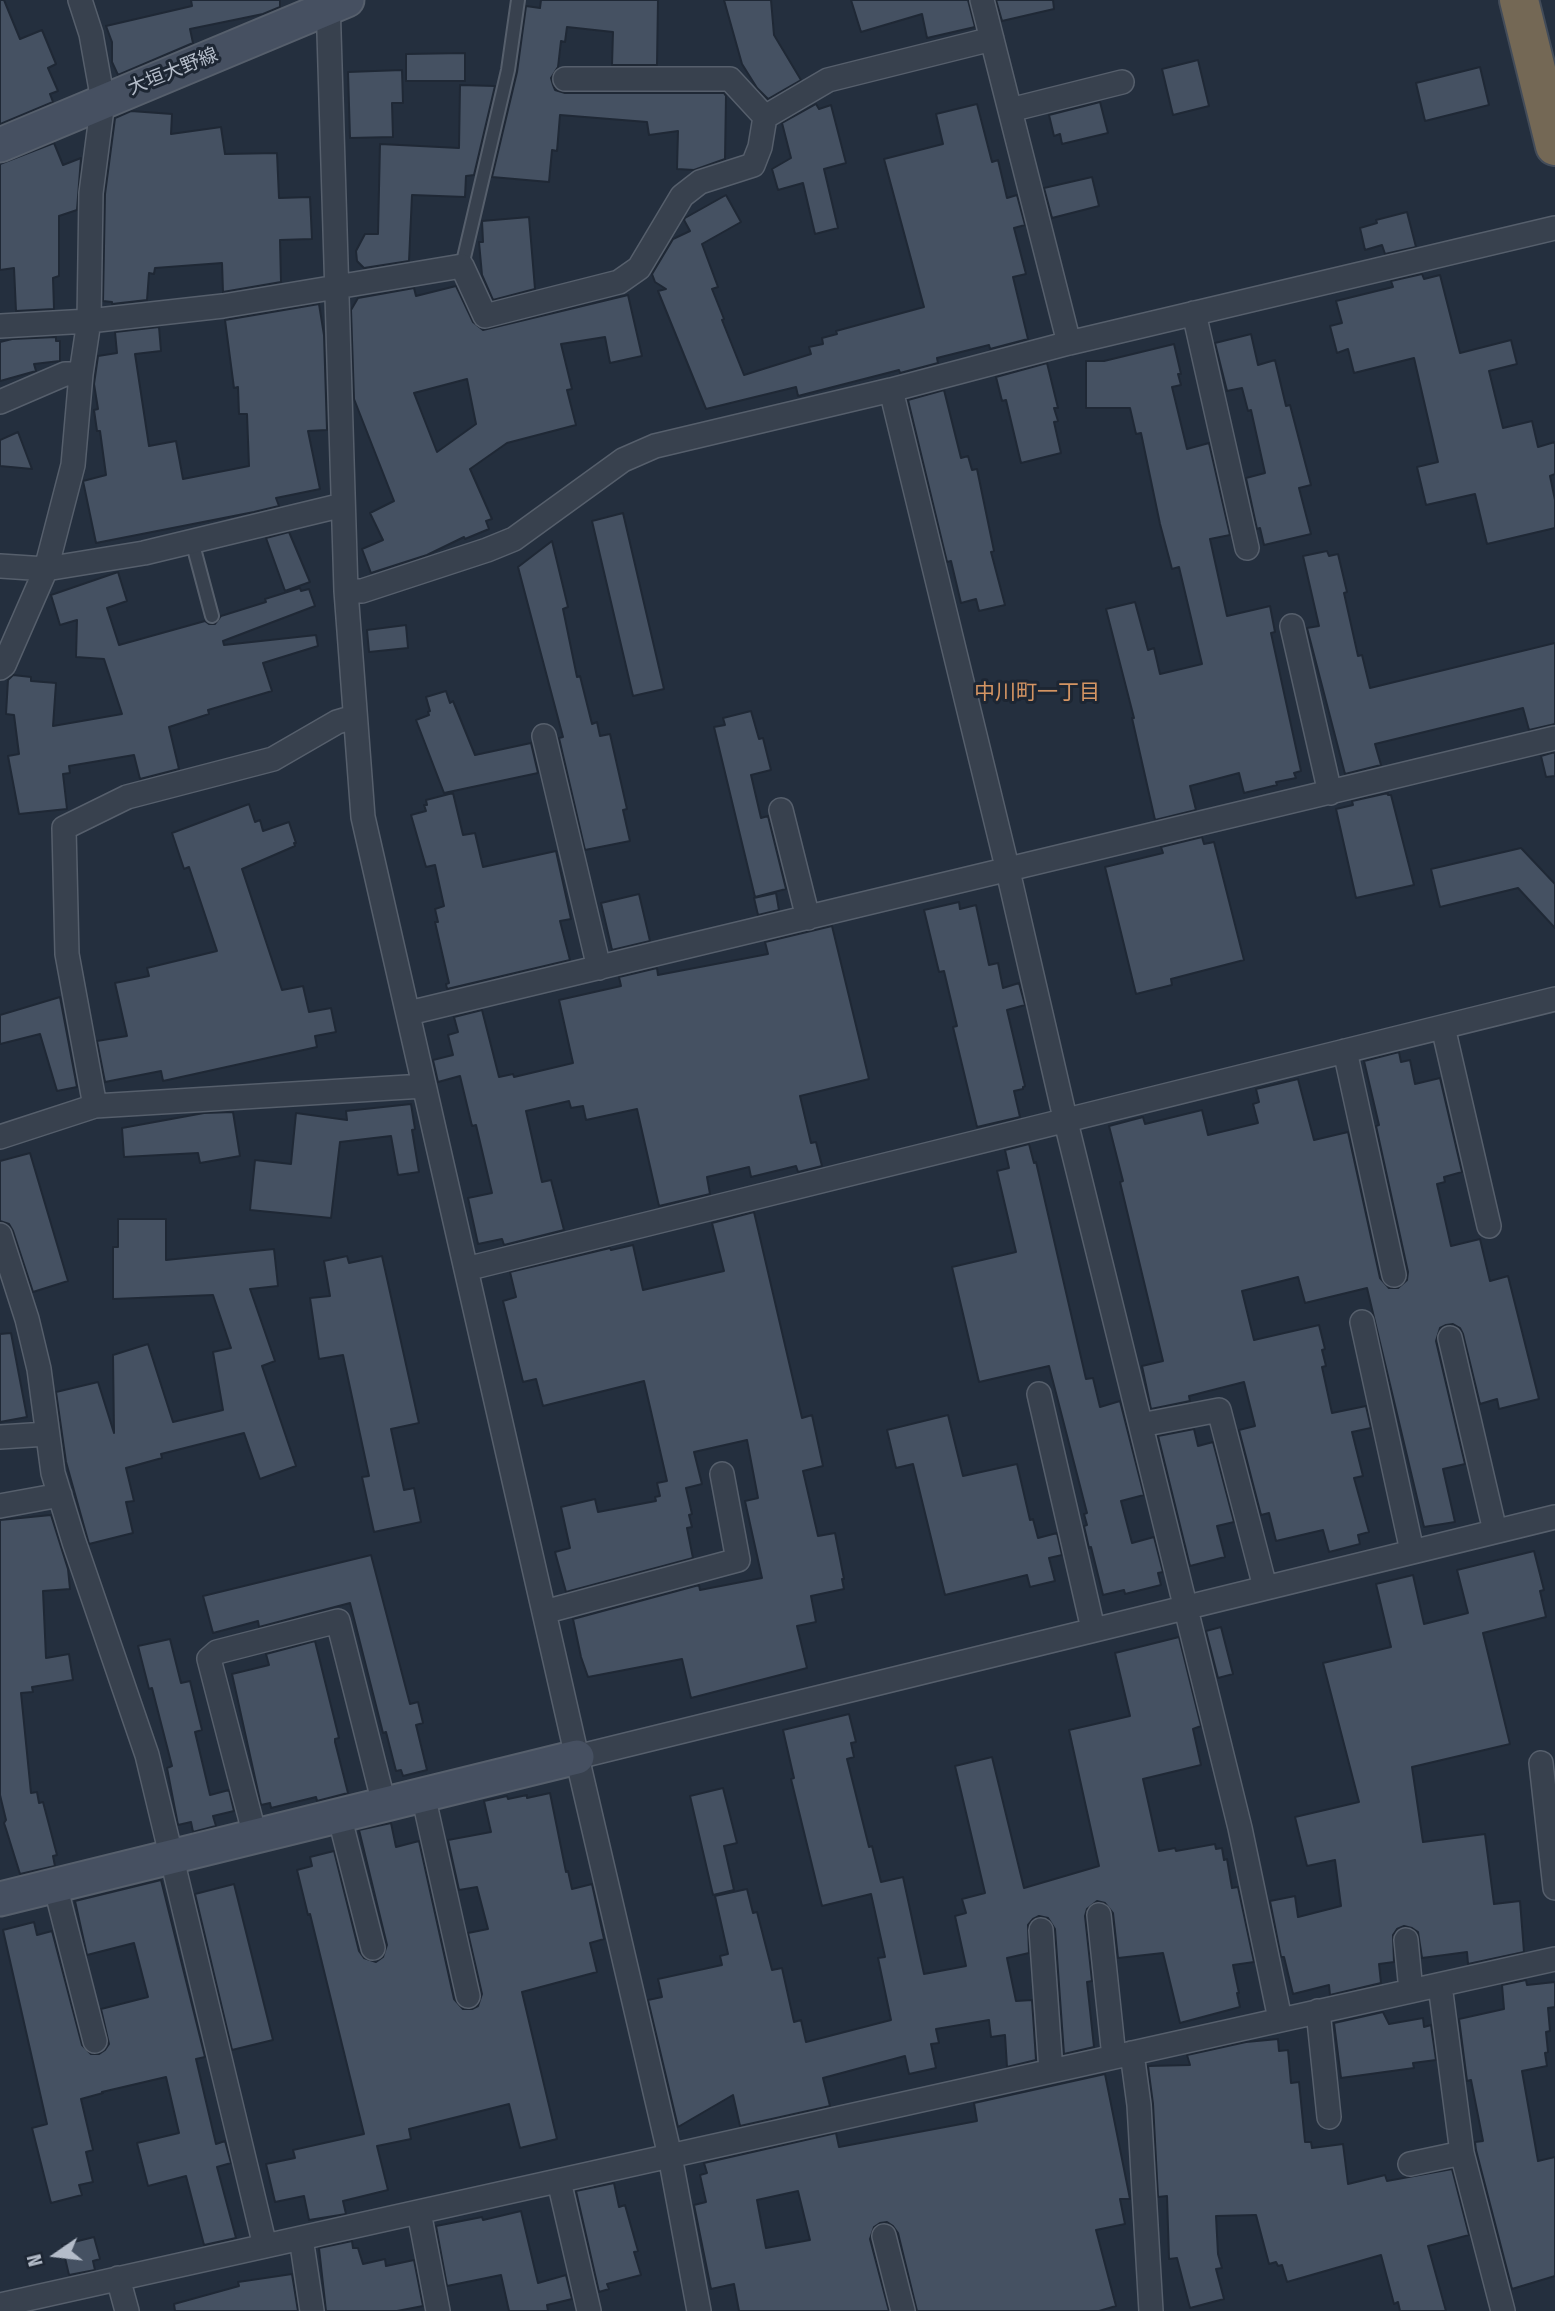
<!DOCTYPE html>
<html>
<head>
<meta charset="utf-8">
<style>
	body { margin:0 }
	#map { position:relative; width:1555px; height:2311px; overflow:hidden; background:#242f3e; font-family:"Fira Sans Condensed",sans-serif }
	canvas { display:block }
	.north { position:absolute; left:21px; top:2220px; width:70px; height:70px; -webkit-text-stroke:5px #1d2633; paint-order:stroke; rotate:256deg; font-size:19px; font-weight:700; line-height:28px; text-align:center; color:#b4bcc9 }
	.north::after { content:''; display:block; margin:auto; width:24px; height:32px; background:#b4bcc9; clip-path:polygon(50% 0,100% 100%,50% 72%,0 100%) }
</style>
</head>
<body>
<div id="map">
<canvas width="1555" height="2311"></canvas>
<div class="north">N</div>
</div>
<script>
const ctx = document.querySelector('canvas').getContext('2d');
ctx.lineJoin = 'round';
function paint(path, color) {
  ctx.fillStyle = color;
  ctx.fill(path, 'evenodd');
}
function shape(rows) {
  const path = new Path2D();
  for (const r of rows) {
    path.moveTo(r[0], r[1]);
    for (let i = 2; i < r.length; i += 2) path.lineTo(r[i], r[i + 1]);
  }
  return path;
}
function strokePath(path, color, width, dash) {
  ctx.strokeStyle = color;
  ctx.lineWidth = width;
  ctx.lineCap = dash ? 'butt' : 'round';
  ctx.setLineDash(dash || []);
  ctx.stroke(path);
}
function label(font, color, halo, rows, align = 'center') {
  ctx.font = font + ' "Fira Sans Condensed","Noto Sans JP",sans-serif';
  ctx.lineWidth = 6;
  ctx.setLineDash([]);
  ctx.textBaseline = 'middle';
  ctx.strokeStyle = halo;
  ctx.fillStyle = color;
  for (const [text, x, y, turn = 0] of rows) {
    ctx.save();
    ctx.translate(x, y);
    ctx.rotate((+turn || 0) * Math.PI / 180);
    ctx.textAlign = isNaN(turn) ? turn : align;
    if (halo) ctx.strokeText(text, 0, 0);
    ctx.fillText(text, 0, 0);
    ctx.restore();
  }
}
const building = shape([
	[0,0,4,0,20,39,42,30,56,64,48,68,58,91,50,94,53,102,0,124,0,0],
	[191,0,280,0,280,7,263,14,190,29,193,43,118,75,112,62,112,42,106,26,192,6,191,0],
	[541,0,658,0,657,65,612,65,613,32,567,27,565,42,561,41,558,67,551,78,553,85,555,90,565,93,724,93,726,96,725,159,694,170,677,169,678,131,649,135,647,122,560,115,557,151,552,150,549,182,492,177,517,72,526,6,540,8,541,0],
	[724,0,771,0,774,35,801,80,768,99,757,88,742,64,724,0],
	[851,0,968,0,975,27,927,38,922,14,861,32,851,0],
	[996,0,1053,0,1054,9,1002,21,996,0],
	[465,53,465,81,406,81,406,54,465,53],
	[1198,60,1209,106,1173,115,1162,69,1198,60],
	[1480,67,1489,105,1425,121,1416,83,1480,67],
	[402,70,403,103,392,103,393,137,350,138,348,72,402,70],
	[460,85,495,86,474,175,466,176,465,197,412,195,409,261,364,268,357,261,356,251,365,234,378,234,380,144,459,148,460,85],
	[1100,102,1108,133,1062,144,1060,134,1054,136,1049,115,1100,102],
	[816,104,819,109,831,105,846,163,824,169,838,228,815,234,803,183,778,190,772,169,791,158,782,123,816,104],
	[977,104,992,162,998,160,1007,198,1017,195,1025,225,1014,228,1026,274,1013,277,1028,339,990,349,989,345,937,358,938,363,900,373,899,370,798,396,796,387,706,409,658,291,666,289,655,282,652,274,673,239,690,231,684,220,685,218,726,195,741,222,702,244,718,287,712,289,724,319,722,320,744,375,811,354,809,347,823,344,822,338,837,334,836,331,924,307,884,159,943,144,936,114,977,104],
	[131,111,172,114,171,134,221,127,225,154,277,153,279,198,310,197,312,239,280,240,281,282,223,292,222,263,155,268,154,274,149,273,147,300,112,304,112,302,103,301,105,194,115,118,131,111],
	[54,143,63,165,81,158,77,210,59,216,59,276,53,278,54,309,16,311,14,268,0,270,0,164,54,143],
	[1092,177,1099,206,1052,218,1044,188,1092,177],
	[1407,212,1416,247,1385,254,1382,245,1365,250,1360,228,1377,223,1376,220,1407,212],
	[529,217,535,289,493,300,482,275,479,242,483,242,482,221,529,217],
	[1422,274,1424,279,1440,275,1460,353,1511,340,1517,364,1489,371,1503,428,1532,421,1538,447,1555,442,1555,474,1550,476,1555,500,1555,528,1487,544,1475,494,1426,505,1417,467,1438,462,1414,358,1354,373,1348,349,1337,353,1330,326,1342,323,1336,301,1393,287,1391,281,1422,274],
	[456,286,473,322,483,330,628,295,642,356,610,363,605,337,561,344,572,389,567,390,576,425,507,443,470,469,492,519,486,521,489,529,465,539,464,537,427,555,371,573,362,549,383,540,370,513,394,501,354,399,351,310,358,298,414,288,416,296,456,286],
	[467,379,476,424,437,452,414,393,467,379],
	[319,304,324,335,327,430,308,431,320,489,276,498,279,506,254,512,96,543,83,481,106,475,100,431,97,431,94,410,98,409,94,384,98,356,117,353,115,332,159,327,161,351,135,354,149,446,176,441,183,479,249,466,247,414,239,414,238,387,234,388,225,320,319,304],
	[1251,334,1258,365,1275,360,1286,406,1290,405,1311,485,1299,488,1311,534,1264,545,1260,528,1257,529,1246,478,1265,473,1251,410,1248,411,1242,388,1227,391,1215,343,1251,334],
	[56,337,56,341,60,341,60,361,34,364,36,371,0,381,0,342,12,339,56,337],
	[1174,344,1181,374,1178,374,1181,385,1172,387,1187,449,1209,443,1230,535,1210,539,1227,616,1270,606,1275,632,1271,633,1301,771,1294,773,1296,778,1276,782,1277,785,1244,793,1239,773,1190,786,1196,810,1155,820,1132,718,1134,718,1106,609,1135,602,1148,650,1154,648,1160,674,1202,664,1179,567,1172,569,1160,524,1141,433,1136,434,1130,408,1086,408,1086,361,1104,361,1174,344],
	[1047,363,1058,408,1054,408,1058,421,1054,422,1061,453,1021,463,1006,400,1002,401,996,377,1047,363],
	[944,390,961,458,968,456,972,470,977,469,994,551,991,552,1005,605,979,611,976,599,961,603,951,561,947,562,908,400,944,390],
	[18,432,32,469,0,466,0,440,18,432],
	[623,513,664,689,633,696,592,521,623,513],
	[289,532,310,582,285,591,266,538,289,532],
	[552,541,568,607,563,609,577,677,580,676,592,724,597,722,600,736,610,734,627,809,623,810,630,841,585,850,559,738,563,737,518,567,552,541],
	[1327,551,1329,556,1338,554,1347,592,1344,593,1358,656,1362,655,1370,688,1555,643,1555,724,1529,730,1523,708,1375,744,1381,765,1345,774,1307,628,1319,626,1303,556,1327,551],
	[118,572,127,601,107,608,119,645,205,621,209,624,215,624,221,616,266,602,265,599,300,588,301,591,309,589,315,606,223,641,224,645,316,635,318,646,263,663,272,691,208,710,209,714,169,727,179,769,140,779,134,755,69,766,70,773,63,774,67,809,19,814,8,756,19,754,14,715,6,714,8,680,13,675,31,677,31,681,56,683,53,726,122,714,104,659,76,657,77,620,60,625,51,595,118,572],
	[406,625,408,648,369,652,367,630,406,625],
	[446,691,450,703,453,701,475,755,531,743,538,773,444,793,416,720,429,715,428,712,430,711,426,697,446,691],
	[751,711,759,739,763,738,771,770,751,775,761,818,768,816,786,889,755,897,714,727,725,725,723,718,751,711],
	[1555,752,1555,776,1546,777,1541,756,1555,752],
	[453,793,463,835,475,833,483,867,556,851,571,919,560,921,570,960,447,989,446,984,449,983,435,922,438,922,435,909,444,906,435,865,426,867,411,815,426,811,424,805,427,805,426,800,453,793],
	[1388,793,1388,795,1391,795,1414,885,1356,898,1336,809,1353,805,1352,801,1388,793],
	[249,804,255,822,260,820,263,831,289,822,296,843,294,843,295,846,242,869,282,990,303,986,309,1012,331,1008,336,1032,315,1036,317,1047,163,1081,161,1071,105,1082,97,1041,127,1036,115,983,149,976,147,968,217,951,189,867,184,869,172,833,249,804],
	[1202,837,1204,844,1214,842,1244,960,1171,979,1172,985,1136,994,1105,867,1163,853,1161,847,1202,837],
	[1521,848,1555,884,1555,928,1518,888,1440,907,1431,869,1521,848],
	[776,893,779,910,758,915,754,898,776,893],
	[639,894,650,941,612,950,601,903,639,894],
	[959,902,960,909,976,905,989,965,998,963,1003,988,1019,983,1025,1005,1007,1010,1025,1086,1023,1087,1023,1089,1014,1091,1020,1117,977,1127,953,1027,957,1026,944,971,939,972,924,910,959,902],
	[832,926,869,1079,800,1096,811,1143,816,1142,822,1166,798,1172,796,1166,751,1177,749,1167,707,1177,710,1194,659,1206,637,1109,586,1120,583,1106,571,1108,569,1101,526,1111,542,1182,551,1180,564,1230,504,1245,502,1239,478,1244,468,1198,492,1193,476,1125,472,1126,460,1076,438,1082,433,1060,453,1055,448,1035,458,1032,454,1017,482,1010,499,1077,513,1074,514,1077,573,1063,559,1000,621,986,619,977,657,968,658,975,768,954,765,942,832,926],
	[60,997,77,1087,57,1091,40,1034,0,1044,0,1015,60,997],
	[1399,1052,1401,1062,1410,1060,1415,1084,1440,1078,1462,1172,1444,1177,1445,1182,1437,1184,1451,1246,1480,1239,1490,1281,1508,1276,1539,1399,1499,1409,1497,1399,1480,1404,1463,1334,1460,1328,1453,1324,1446,1325,1440,1328,1436,1341,1465,1464,1443,1469,1455,1522,1424,1527,1367,1288,1305,1303,1298,1277,1242,1291,1254,1340,1319,1325,1325,1349,1322,1350,1326,1366,1322,1367,1332,1413,1366,1406,1371,1428,1352,1432,1363,1476,1354,1478,1369,1532,1358,1535,1360,1544,1329,1552,1323,1530,1276,1541,1269,1513,1261,1515,1239,1430,1255,1426,1244,1382,1189,1396,1190,1401,1151,1409,1142,1366,1163,1361,1120,1182,1123,1181,1109,1126,1143,1117,1145,1124,1202,1110,1208,1135,1258,1123,1253,1104,1259,1102,1256,1089,1298,1079,1314,1140,1348,1132,1380,1278,1389,1288,1398,1288,1407,1280,1408,1272,1376,1126,1379,1125,1364,1061,1399,1052],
	[411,1104,415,1129,412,1130,419,1172,398,1175,391,1136,340,1142,331,1218,250,1210,255,1160,291,1164,296,1113,347,1120,346,1111,411,1104],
	[233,1112,240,1156,200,1163,198,1153,124,1157,122,1128,204,1113,233,1112],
	[1029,1144,1034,1163,1036,1162,1086,1379,1093,1378,1100,1407,1120,1401,1144,1495,1121,1501,1132,1543,1154,1537,1163,1572,1158,1573,1161,1585,1125,1594,1124,1590,1103,1595,1091,1547,1089,1548,1084,1526,1087,1525,1084,1514,1087,1513,1049,1366,979,1382,952,1267,1016,1252,997,1171,1009,1168,1005,1150,1029,1144],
	[30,1153,68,1281,33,1292,13,1231,9,1224,0,1221,0,1161,30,1153],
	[754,1212,802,1418,812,1415,823,1466,803,1471,818,1536,835,1533,844,1579,842,1579,844,1589,811,1596,816,1622,797,1626,807,1668,691,1698,682,1659,588,1677,581,1657,573,1619,699,1585,700,1590,762,1578,745,1501,758,1498,747,1440,694,1452,702,1484,686,1488,692,1514,689,1515,692,1527,687,1528,693,1558,566,1592,555,1552,570,1548,561,1507,595,1499,598,1512,656,1501,655,1497,660,1496,657,1483,667,1481,644,1381,543,1406,536,1379,523,1382,503,1301,516,1297,510,1272,610,1248,611,1250,633,1245,643,1290,724,1271,712,1223,754,1212],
	[118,1219,166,1219,166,1260,274,1249,278,1286,250,1289,275,1361,262,1366,296,1466,260,1479,244,1433,161,1454,162,1458,126,1468,134,1501,126,1502,133,1533,89,1544,66,1462,56,1392,98,1382,114,1433,113,1355,148,1344,173,1422,223,1410,213,1352,231,1348,213,1295,113,1299,113,1247,118,1247,118,1219],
	[347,1256,349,1263,382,1256,419,1423,391,1429,404,1490,414,1488,421,1522,374,1532,362,1477,369,1476,343,1355,319,1359,310,1298,330,1296,324,1261,347,1256],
	[11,1333,27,1417,0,1422,0,1334,11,1333],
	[948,1415,963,1476,1017,1464,1030,1520,1033,1519,1038,1538,1057,1533,1062,1555,1049,1558,1055,1581,1030,1587,1027,1575,945,1595,913,1464,896,1468,887,1430,948,1415],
	[1194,1429,1198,1446,1213,1442,1234,1522,1217,1526,1225,1557,1190,1566,1158,1436,1194,1429],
	[51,1515,68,1569,70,1589,43,1591,46,1658,69,1654,73,1680,32,1687,33,1692,21,1693,31,1793,37,1792,39,1803,43,1802,57,1855,53,1856,55,1866,20,1874,6,1829,4,1823,6,1820,0,1795,0,1520,51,1515],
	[1534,1551,1544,1590,1540,1591,1546,1617,1483,1633,1510,1744,1412,1767,1423,1842,1485,1834,1494,1904,1520,1901,1524,1952,1468,1964,1467,1952,1422,1958,1418,1932,1412,1928,1404,1926,1397,1929,1393,1935,1394,1962,1379,1964,1381,1983,1330,1995,1329,1985,1293,1994,1284,1957,1281,1957,1270,1901,1295,1896,1298,1917,1341,1906,1335,1860,1307,1866,1295,1817,1359,1802,1323,1663,1391,1647,1376,1584,1413,1575,1424,1624,1468,1613,1457,1570,1534,1551],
	[371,1555,410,1704,418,1702,423,1723,416,1725,427,1770,403,1776,401,1770,396,1771,386,1732,383,1733,350,1603,259,1627,258,1621,213,1633,203,1596,371,1555],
	[1221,1627,1233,1674,1218,1678,1206,1631,1221,1627],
	[1179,1637,1201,1726,1193,1729,1201,1765,1143,1779,1159,1851,1175,1848,1176,1851,1215,1844,1216,1849,1222,1848,1224,1860,1227,1859,1232,1888,1238,1887,1254,1962,1233,1965,1239,1993,1237,1993,1240,2007,1180,2023,1163,1953,1118,1958,1113,1913,1105,1903,1097,1901,1087,1909,1085,1916,1092,1981,1087,1982,1094,2047,1064,2054,1055,1929,1048,1918,1039,1916,1033,1919,1028,1925,1029,1953,1007,1958,1016,2001,1032,2000,1036,2060,1007,2067,1005,2035,991,2037,989,2020,936,2029,939,2043,931,2044,936,2068,909,2074,905,2056,823,2078,830,2106,740,2126,733,2095,678,2127,648,2000,662,1997,658,1979,722,1965,720,1956,728,1954,715,1896,747,1889,753,1913,757,1912,772,1970,782,1968,794,2022,801,2020,806,2042,891,2020,878,1958,885,1957,871,1894,822,1906,791,1779,794,1778,783,1730,849,1714,856,1742,851,1743,854,1757,847,1759,869,1847,872,1846,881,1882,903,1877,924,1974,966,1966,955,1916,966,1913,962,1899,985,1893,955,1766,992,1757,1024,1888,1099,1866,1069,1730,1130,1716,1115,1653,1179,1637],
	[170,1639,181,1683,190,1681,202,1730,195,1732,210,1795,229,1790,234,1811,213,1816,216,1826,193,1832,191,1822,178,1825,167,1768,172,1766,152,1688,149,1689,138,1646,170,1639],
	[315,1641,339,1738,335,1739,335,1742,348,1793,317,1801,316,1797,271,1808,270,1803,261,1805,232,1674,269,1665,266,1654,315,1641],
	[723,1788,737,1843,724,1846,734,1890,713,1895,690,1796,723,1788],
	[550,1793,566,1872,568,1871,572,1889,592,1884,604,1939,590,1943,597,1972,522,1992,557,2139,520,2148,509,2104,409,2129,411,2139,377,2146,388,2190,343,2201,346,2214,309,2220,304,2196,275,2202,266,2164,295,2158,293,2150,364,2134,310,1914,308,1915,297,1870,312,1866,310,1857,334,1851,359,1951,364,1958,376,1962,383,1957,387,1945,359,1830,391,1823,396,1847,419,1841,454,1999,463,2009,472,2009,478,2006,482,1994,468,1933,488,1929,477,1887,459,1890,448,1840,491,1832,484,1801,507,1796,508,1799,527,1795,527,1798,550,1793],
	[161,1880,205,2057,196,2059,216,2144,225,2141,231,2163,217,2167,236,2238,204,2245,186,2176,148,2186,137,2143,179,2133,166,2077,102,2092,103,2093,81,2099,93,2150,86,2152,93,2182,79,2185,82,2195,51,2203,32,2128,47,2124,3,1930,34,1922,37,1935,52,1931,82,2045,91,2054,99,2054,105,2050,109,2044,101,2009,148,1997,134,1943,87,1955,75,1901,161,1880],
	[234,1884,273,2040,232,2050,195,1894,234,1884],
	[1526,1980,1527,1985,1555,1982,1555,2007,1548,2008,1550,2031,1546,2032,1548,2052,1545,2053,1547,2066,1522,2071,1538,2161,1555,2157,1555,2276,1512,2289,1476,2150,1475,2142,1483,2141,1471,2080,1467,2081,1459,2019,1504,2009,1502,1985,1526,1980],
	[1383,2012,1389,2024,1423,2018,1424,2027,1431,2025,1436,2060,1413,2063,1414,2068,1341,2078,1334,2023,1383,2012],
	[1278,2039,1279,2051,1288,2050,1291,2083,1299,2082,1305,2142,1311,2142,1312,2148,1343,2144,1348,2184,1385,2175,1387,2181,1452,2169,1469,2235,1428,2246,1446,2311,1400,2311,1398,2302,1394,2304,1381,2255,1287,2282,1282,2265,1278,2266,1276,2262,1269,2264,1256,2215,1216,2216,1218,2254,1222,2268,1216,2269,1224,2299,1190,2308,1177,2258,1169,2259,1167,2196,1158,2197,1153,2104,1148,2066,1190,2065,1187,2055,1246,2042,1278,2039],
	[1105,2074,1130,2199,1120,2199,1125,2224,1096,2230,1116,2306,1099,2311,917,2311,898,2233,893,2226,887,2222,880,2223,874,2227,870,2239,889,2311,739,2311,734,2284,711,2289,694,2205,706,2202,700,2175,707,2173,704,2163,836,2133,839,2147,977,2121,974,2103,1105,2074],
	[798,2191,810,2240,766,2248,757,2200,798,2191],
	[614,2183,619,2207,625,2205,638,2251,634,2252,641,2275,607,2284,609,2289,599,2292,576,2191,614,2183],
	[521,2211,538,2283,566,2275,572,2299,547,2305,548,2311,509,2311,501,2275,447,2286,436,2226,482,2217,483,2220,521,2211],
	[94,2237,100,2259,93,2261,95,2270,69,2275,62,2245,94,2237],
	[352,2241,353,2248,358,2248,363,2264,385,2259,386,2266,414,2260,423,2306,397,2311,326,2311,319,2248,352,2241],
	[292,2274,298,2311,175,2311,174,2304,239,2286,238,2282,292,2274]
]);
paint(building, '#455162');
strokePath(building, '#1f2835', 2);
const lane = shape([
	[462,266,508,70,518,0],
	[192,541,212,616]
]);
const street = shape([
	[328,0,346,591,363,817,577,1757,670,2156,699,2311],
	[982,0,1069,343],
	[565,79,730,79,765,117],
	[1010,110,1122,82],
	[1194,313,1247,548],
	[0,326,89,321,223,306,462,266,485,316,619,282,639,268,682,196,700,182,753,165,760,147,765,117,828,80,992,39],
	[891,390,1008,871,1065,1118,1240,1828,1280,2019],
	[0,402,65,374,81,374],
	[0,566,46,569,144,553,343,505],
	[346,591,362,591,487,550,514,539,623,460,655,446,891,390,1069,343,1555,228],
	[1292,626,1330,793],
	[0,668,4,665,46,569,73,465,81,374,89,321,91,193,103,101,91,34,80,0],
	[544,736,599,968],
	[781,810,808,918],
	[409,1013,1555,738],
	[1443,1027,1489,1226],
	[1345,1051,1394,1275],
	[95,1106,67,954,64,828,127,797,273,759,337,722,354,717],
	[0,1137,95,1106,424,1086],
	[0,1235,27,1319,39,1369,53,1473,74,1542,147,1755,265,2246],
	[466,1269,1555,999],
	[1362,1322,1412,1551],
	[1450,1338,1495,1531],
	[1039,1394,1093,1629],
	[1141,1425,1219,1410,1265,1587],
	[0,1437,47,1434],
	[0,1506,60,1495],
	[544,1612,738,1560,722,1474],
	[577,1757,1555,1517],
	[1541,1763,1555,1888],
	[423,1795,468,1996],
	[339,1815,373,1948],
	[255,1836,209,1659,217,1652,338,1621,384,1804],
	[55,1885,95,2041],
	[1099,1915,1114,2057],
	[1041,1930,1051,2071],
	[1406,1940,1411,1991],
	[1440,1985,1462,2153,1503,2311],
	[1318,2011,1329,2117],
	[1132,2053,1139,2105,1151,2311],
	[1410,2164,1462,2153],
	[559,2181,589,2311],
	[419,2212,438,2311],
	[884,2236,903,2311],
	[301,2238,312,2311],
	[118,2278,127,2311],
	[0,2305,1555,1959]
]);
const secondary = shape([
	[0,145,347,0],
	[0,1899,577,1757]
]);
const highway = shape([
	[1519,0,1555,146]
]);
strokePath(lane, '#565f6c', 16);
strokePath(street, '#565f6c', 26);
strokePath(secondary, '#565f6c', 37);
strokePath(highway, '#434c59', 42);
strokePath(lane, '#38414e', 12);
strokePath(street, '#38414e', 23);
strokePath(secondary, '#465061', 33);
strokePath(highway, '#746855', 38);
label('19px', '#b4bcc9', '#1d2633', [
	["大垣大野線",173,72,-22]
]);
label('21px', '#d59563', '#1d2633', [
	["中川町一丁目",1037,693]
]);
</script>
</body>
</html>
